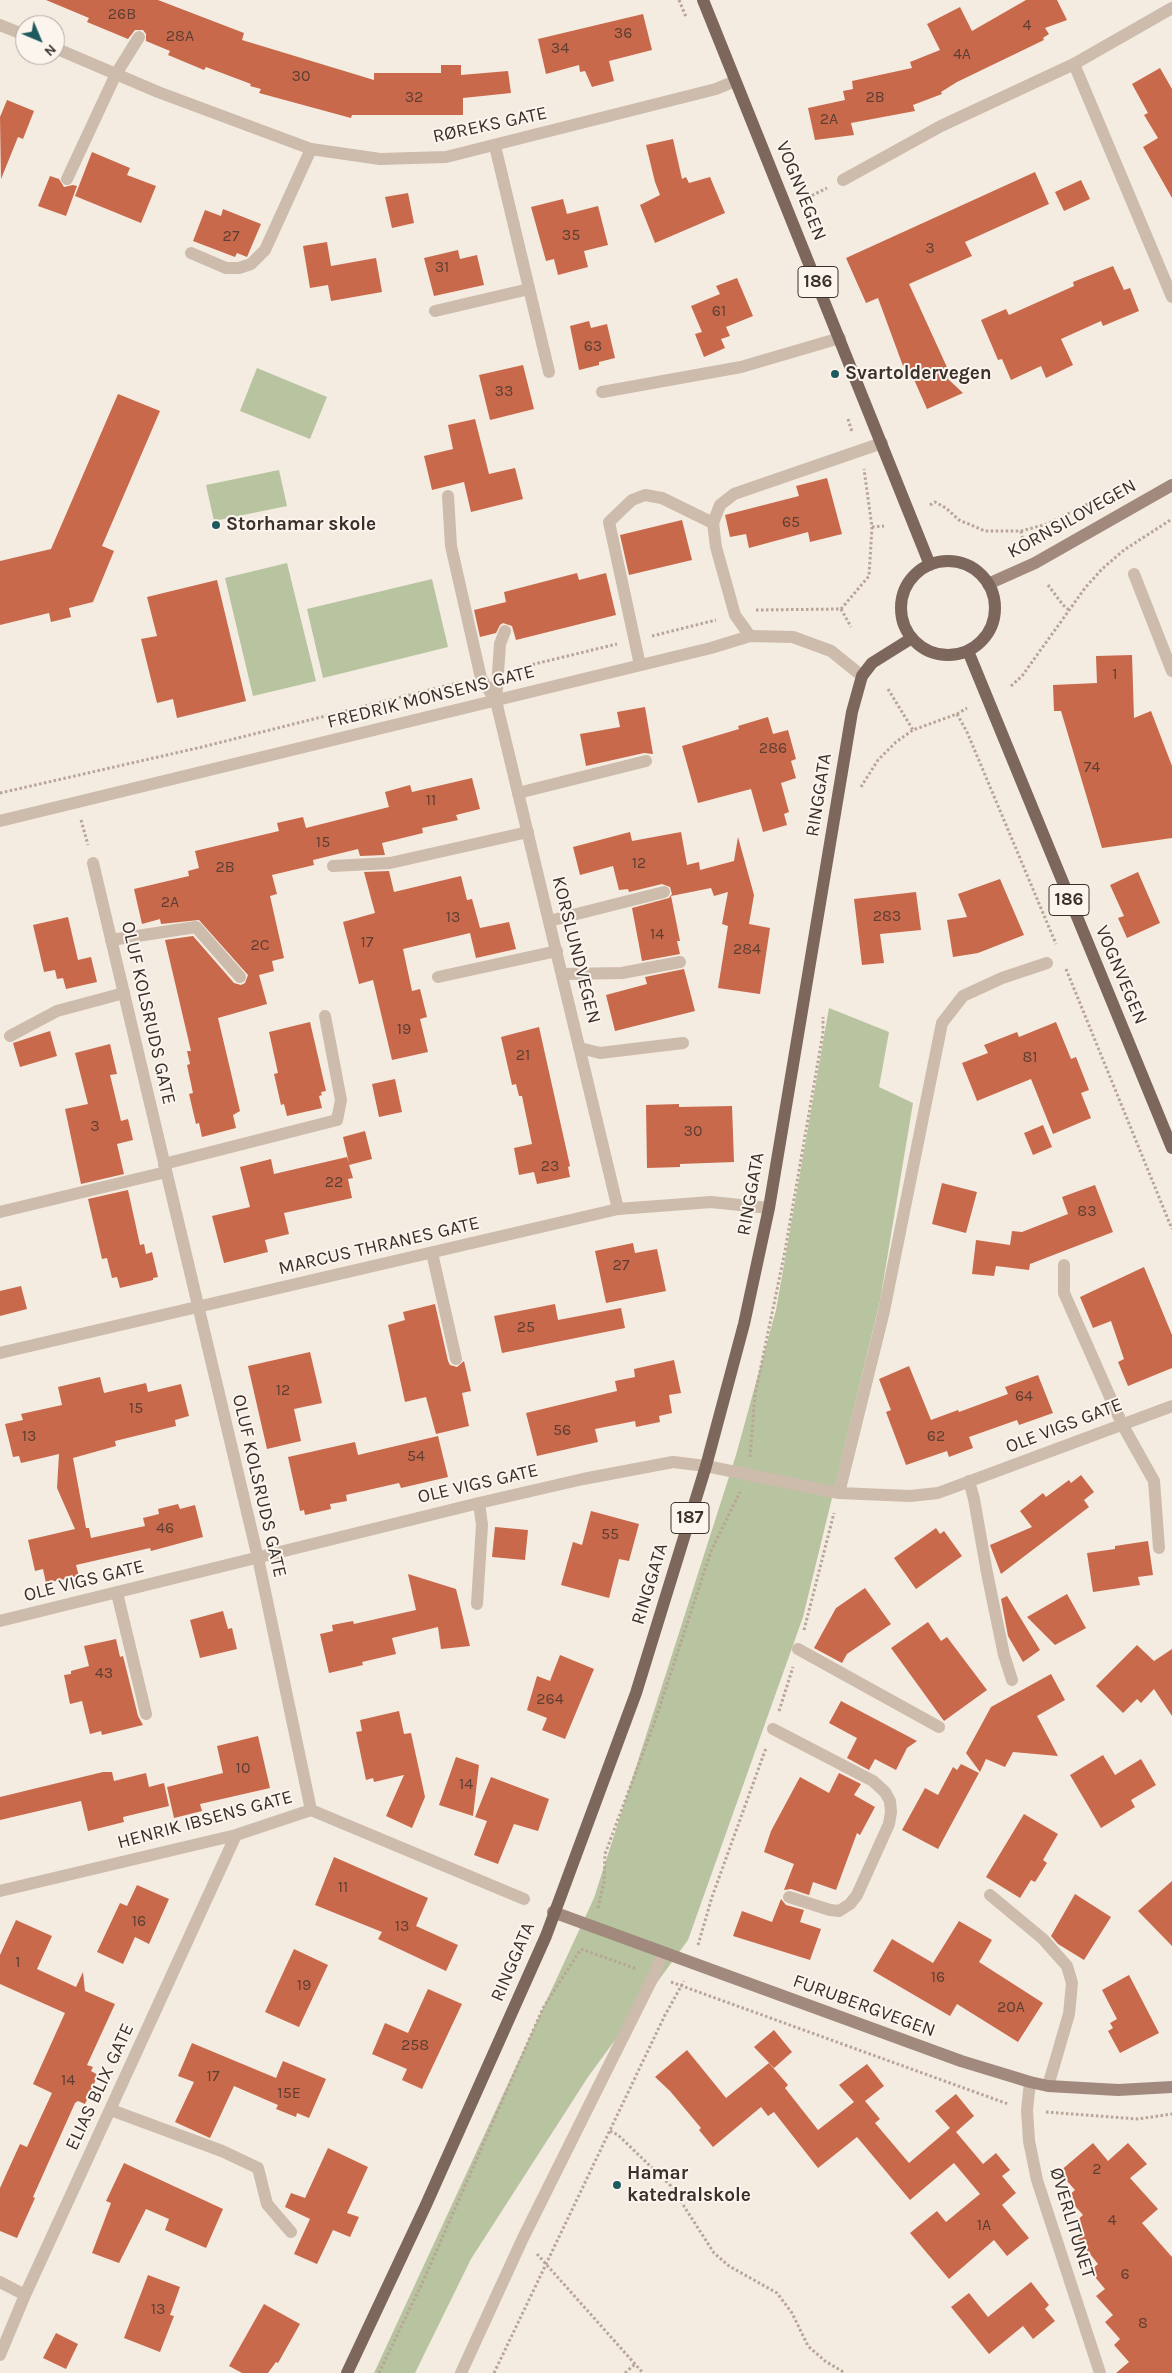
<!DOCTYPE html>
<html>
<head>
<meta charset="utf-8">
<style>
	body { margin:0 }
	#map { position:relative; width:1172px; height:2373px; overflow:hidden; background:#f4ebe1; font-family:Karla,sans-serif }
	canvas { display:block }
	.north { position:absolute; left:15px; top:15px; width:50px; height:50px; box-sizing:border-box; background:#fbf5ee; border:1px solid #aea6a0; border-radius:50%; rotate:135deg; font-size:14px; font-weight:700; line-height:20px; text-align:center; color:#3b302b }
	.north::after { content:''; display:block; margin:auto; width:18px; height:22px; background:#1f5a5e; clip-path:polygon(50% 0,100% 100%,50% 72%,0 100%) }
</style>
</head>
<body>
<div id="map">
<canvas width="1172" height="2373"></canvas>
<div class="north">N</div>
</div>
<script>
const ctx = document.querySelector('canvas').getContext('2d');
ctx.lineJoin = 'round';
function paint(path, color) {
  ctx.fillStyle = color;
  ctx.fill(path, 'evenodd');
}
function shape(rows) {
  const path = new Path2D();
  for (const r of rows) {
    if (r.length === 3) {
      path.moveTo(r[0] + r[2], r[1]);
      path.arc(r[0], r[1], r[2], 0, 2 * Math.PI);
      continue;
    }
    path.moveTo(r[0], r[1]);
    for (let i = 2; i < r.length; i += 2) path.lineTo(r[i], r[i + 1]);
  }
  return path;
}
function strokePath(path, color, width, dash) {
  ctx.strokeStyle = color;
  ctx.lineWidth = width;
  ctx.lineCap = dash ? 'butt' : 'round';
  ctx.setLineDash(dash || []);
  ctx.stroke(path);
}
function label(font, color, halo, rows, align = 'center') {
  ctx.font = font + ' Karla,sans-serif';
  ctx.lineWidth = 4;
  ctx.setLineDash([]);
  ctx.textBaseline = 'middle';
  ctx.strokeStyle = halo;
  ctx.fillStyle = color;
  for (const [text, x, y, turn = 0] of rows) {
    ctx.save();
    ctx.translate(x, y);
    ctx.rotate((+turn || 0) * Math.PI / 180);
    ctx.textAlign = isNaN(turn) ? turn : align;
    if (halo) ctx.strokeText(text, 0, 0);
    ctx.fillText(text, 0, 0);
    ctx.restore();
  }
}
paint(shape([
	[257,368,327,397,310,439,240,411],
	[279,470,287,506,214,521,206,485],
	[287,563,316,681,253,696,225,578],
	[432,579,448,647,323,678,307,609],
	[829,1008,889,1032,879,1087,913,1103,880,1301,803,1617,688,1940,588,2077,471,2259,415,2373,374,2373,594,1898,736,1455,776,1310]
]), '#b8c4a0');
paint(shape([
	[46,0,158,0,244,33,242,40,374,80,374,73,441,73,441,65,461,65,461,75,508,71,511,93,463,98,463,115,352,115,351,118,259,93,261,89,250,86,251,84,206,67,204,70,168,55,170,51,146,41,146,34,143,30,135,30,128,39,87,22,89,18],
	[1026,0,1057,0,1067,20,1045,28,1049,34,1043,38,1044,40,957,82,941,92,942,94,913,105,915,111,851,123,854,135,815,140,808,108,845,100,843,91,853,89,852,81,912,68,910,62,940,50,927,24,960,7,972,31],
	[643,14,652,50,609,61,614,81,592,87,585,71,580,72,579,65,546,74,538,39],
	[1160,68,1172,89,1172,198,1143,147,1158,138,1144,115,1148,113,1132,84],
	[7,100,34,111,23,139,18,137,1,179,0,117],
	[673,139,682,179,686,177,689,183,710,177,725,213,655,243,640,205,660,195,655,182,646,145],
	[92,152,130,168,127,175,156,186,141,223,75,196],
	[1035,172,1049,204,965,242,972,256,909,284,951,376,947,378,963,393,927,409,912,375,906,365,903,366,878,298,866,303,846,258],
	[50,176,59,179,64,187,73,185,77,186,66,216,38,206],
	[1081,180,1090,199,1064,211,1055,192],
	[408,193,414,223,392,228,385,197],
	[563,199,567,214,598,206,608,245,584,251,588,267,558,275,554,259,546,261,531,207],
	[223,209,261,224,247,257,237,253,235,257,193,241,205,210,221,216],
	[327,242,331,266,376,258,382,292,331,301,328,285,310,288,303,246],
	[458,250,460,259,477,255,484,285,434,296,424,258],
	[1113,266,1124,290,1130,288,1139,311,1103,326,1101,321,1061,339,1073,365,1046,378,1041,366,1011,380,1002,359,998,360,981,320,1006,309,1009,315,1074,286,1073,282],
	[737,278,753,316,726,327,730,336,721,339,725,348,704,357,695,334,702,332,691,306,720,294,716,286],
	[589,321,591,328,607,324,615,358,599,362,599,365,579,370,570,326],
	[523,365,534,409,490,420,479,375],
	[118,394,160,411,102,546,114,551,93,602,69,608,71,617,51,622,49,613,0,625,0,561,51,549],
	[475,419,489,474,515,468,523,499,471,512,464,482,432,490,424,456,453,449,448,425],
	[827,478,842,534,810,542,808,532,749,548,746,534,730,537,725,515,799,496,796,486],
	[682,520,692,560,629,575,620,535],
	[577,573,579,580,606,573,616,615,516,640,512,626,503,623,500,625,496,633,480,637,474,610,506,602,504,592],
	[217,580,246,701,177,718,173,699,157,703,141,639,157,636,147,597],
	[1132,655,1134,718,1151,711,1172,766,1172,838,1102,848,1061,711,1054,711,1053,685,1097,683,1096,656],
	[645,707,653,754,644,753,586,766,580,734,620,727,617,712],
	[768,717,773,734,788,730,796,759,791,761,796,778,781,783,789,812,784,814,787,825,763,832,751,789,698,803,682,746,739,729,738,726],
	[472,778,480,809,456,815,458,820,422,828,423,833,382,843,385,855,360,856,358,849,313,860,314,865,272,875,277,894,270,896,284,958,272,961,274,971,259,975,267,1004,218,1018,240,1111,233,1115,236,1128,202,1137,199,1123,196,1124,189,1094,193,1093,187,1065,190,1064,187,1051,191,1051,165,940,193,936,234,983,241,985,245,983,248,975,199,920,161,924,160,919,142,924,134,889,189,876,188,871,199,868,195,851,279,831,277,823,303,817,306,828,389,807,385,792,410,785,412,792],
	[630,832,632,841,681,832,687,865,699,862,700,870,734,861,738,837,754,895,749,924,770,928,760,994,718,988,728,926,722,924,728,892,714,896,711,888,671,896,680,941,677,941,680,954,642,961,632,908,669,898,672,894,670,887,662,884,629,892,628,889,619,890,613,866,580,875,573,847],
	[389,871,394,892,461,876,467,900,472,899,480,928,509,922,516,949,476,958,470,933,403,949,412,991,420,989,427,1017,420,1019,428,1052,392,1060,373,980,359,984,343,922,375,913,364,872],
	[1138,872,1160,923,1127,938,1118,918,1124,916,1110,885],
	[1000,879,1024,935,978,953,953,957,947,920,967,917,958,894],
	[916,892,921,930,880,934,884,963,862,965,854,899],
	[68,917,78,960,91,957,97,982,66,989,63,978,57,979,55,970,44,972,33,925],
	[684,969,695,1011,615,1031,606,995,647,984,645,977],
	[310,1022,326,1091,321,1092,322,1095,319,1096,322,1108,287,1116,284,1104,281,1105,274,1074,278,1073,269,1032],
	[1056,1022,1071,1059,1076,1057,1089,1090,1081,1093,1091,1118,1053,1134,1031,1079,977,1101,962,1063,988,1053,984,1045,1017,1032,1019,1037],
	[539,1027,570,1166,568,1167,570,1177,537,1184,534,1172,519,1175,514,1148,532,1144,522,1096,519,1096,516,1084,512,1085,501,1037],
	[50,1031,57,1056,20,1067,13,1043],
	[110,1044,117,1074,110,1075,121,1121,128,1119,133,1140,117,1144,124,1174,81,1184,65,1109,88,1104,75,1053],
	[395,1079,402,1112,379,1117,372,1084],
	[679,1104,679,1107,732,1106,734,1162,680,1164,680,1167,647,1168,646,1105],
	[1043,1125,1052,1147,1033,1155,1024,1133],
	[365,1131,372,1159,349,1165,353,1178,348,1179,352,1198,284,1213,289,1234,265,1240,268,1252,224,1263,212,1216,250,1207,240,1167,271,1159,274,1174,347,1157,349,1163,343,1137],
	[942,1183,977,1192,966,1233,932,1224],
	[1095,1185,1113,1232,1030,1264,1029,1270,996,1266,994,1276,972,1274,976,1240,1010,1245,1012,1231,1022,1232,1068,1214,1062,1197],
	[128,1190,140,1245,144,1244,146,1254,152,1252,158,1277,153,1278,153,1280,120,1288,117,1277,112,1278,107,1258,102,1259,88,1199],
	[633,1243,635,1253,657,1249,666,1291,606,1303,595,1251],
	[1144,1267,1172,1335,1172,1368,1128,1386,1118,1362,1124,1359,1111,1321,1093,1328,1080,1297],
	[21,1286,27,1309,0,1316,0,1291],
	[435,1304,448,1361,450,1365,457,1367,464,1361,471,1391,462,1393,469,1426,436,1434,426,1397,405,1402,388,1325,405,1320,403,1312],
	[555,1304,558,1320,621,1308,625,1328,502,1353,494,1316],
	[310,1352,322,1403,294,1409,301,1441,267,1449,248,1366],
	[674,1360,681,1393,669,1395,672,1413,659,1416,660,1422,636,1427,635,1421,595,1429,598,1442,537,1456,526,1413,617,1391,615,1381,635,1377,634,1369],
	[909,1366,931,1420,958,1410,959,1412,1008,1394,1005,1387,1038,1375,1053,1413,1019,1425,1017,1420,969,1437,973,1448,949,1457,947,1451,906,1465,886,1412,891,1410,879,1379],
	[100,1377,104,1393,146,1383,148,1392,181,1384,189,1416,175,1420,176,1426,115,1441,116,1446,73,1458,86,1528,89,1528,91,1538,145,1526,143,1518,159,1514,158,1509,178,1504,180,1509,195,1505,203,1537,151,1551,150,1548,76,1565,79,1576,46,1583,43,1569,35,1571,28,1540,75,1529,57,1488,59,1454,21,1463,19,1456,13,1457,5,1424,23,1420,21,1414,62,1405,58,1387],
	[438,1436,448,1477,401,1488,399,1483,346,1495,347,1501,330,1504,331,1509,305,1515,304,1510,300,1511,288,1457,355,1442,358,1455],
	[1081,1475,1094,1492,1084,1500,1089,1507,1001,1574,990,1545,1032,1527,1020,1511,1043,1493,1046,1497,1069,1480,1071,1483],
	[591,1511,639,1524,629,1561,619,1559,609,1598,561,1585,573,1542,582,1545],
	[495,1527,528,1530,525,1560,492,1557],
	[936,1528,940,1534,944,1531,962,1556,916,1589,894,1558],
	[1148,1541,1153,1575,1138,1577,1140,1585,1093,1592,1087,1553,1115,1549,1115,1546],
	[408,1574,456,1589,470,1646,441,1649,438,1627,392,1638,396,1654,362,1662,363,1665,329,1673,320,1634,333,1631,332,1625,353,1621,354,1624,416,1610],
	[865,1588,891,1624,847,1654,842,1663,814,1648,836,1608],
	[1067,1594,1086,1628,1055,1645,1027,1617],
	[1007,1596,1040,1650,1023,1662,1008,1636,1001,1599],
	[223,1611,228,1629,232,1628,237,1649,200,1658,190,1620],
	[928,1622,941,1641,947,1637,987,1690,944,1721,891,1648],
	[116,1639,120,1657,123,1656,138,1716,143,1725,102,1735,101,1731,90,1734,82,1701,70,1704,64,1675,71,1674,71,1671,89,1666,84,1646],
	[1137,1645,1154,1661,1172,1649,1172,1716,1154,1689,1141,1703,1137,1699,1123,1713,1096,1686],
	[560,1655,594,1669,565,1739,542,1730,547,1718,527,1710,537,1676,550,1681],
	[1051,1674,1065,1700,1037,1716,1058,1756,1013,1752,1005,1767,986,1759,980,1772,966,1753,991,1707],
	[841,1701,917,1741,907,1748,896,1770,875,1759,869,1770,847,1758,857,1738,829,1723],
	[399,1711,404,1734,411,1733,425,1797,412,1828,386,1816,404,1775,374,1782,373,1778,366,1780,356,1732,362,1731,360,1720],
	[258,1736,270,1788,200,1804,202,1811,174,1818,167,1787,223,1773,217,1746],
	[1103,1755,1115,1775,1141,1759,1156,1785,1131,1800,1135,1807,1101,1828,1070,1775],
	[456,1757,479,1765,473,1816,439,1805],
	[961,1764,979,1773,938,1849,902,1830,925,1788,938,1795,953,1767,957,1770],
	[103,1772,112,1772,114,1781,146,1773,149,1787,164,1783,169,1806,123,1817,124,1822,88,1831,81,1801,0,1820,0,1797],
	[839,1773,861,1784,854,1795,875,1807,860,1835,857,1833,836,1890,813,1882,809,1895,791,1889,784,1890,794,1864,764,1852,771,1831,800,1777,829,1793],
	[491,1777,549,1799,538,1831,514,1824,498,1864,474,1855,487,1821,475,1817],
	[1024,1814,1058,1834,1043,1860,1047,1863,1035,1882,1031,1880,1020,1898,986,1877],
	[334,1857,428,1898,416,1926,458,1945,446,1971,378,1939,382,1932,315,1905],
	[1172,1881,1172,1946,1138,1911],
	[137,1885,169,1899,149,1944,135,1937,123,1964,97,1952,120,1903,127,1906],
	[1075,1894,1111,1917,1084,1960,1058,1944,1051,1936],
	[781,1899,786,1905,804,1910,800,1922,821,1929,810,1960,733,1936,742,1911,772,1922],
	[16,1920,52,1936,37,1969,76,1987,83,1972,85,1991,115,2004,87,2065,93,2067,91,2071,98,2075,85,2104,78,2101,75,2103,33,2197,35,2198,17,2238,0,2231,0,2188,20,2144,27,2147,52,2093,33,2084,65,2013,0,1984,0,1955],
	[959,1921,992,1940,979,1962,1043,2003,1018,2042,957,2004,950,2016,873,1971,892,1939,933,1963],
	[294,1949,328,1965,299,2027,265,2012],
	[1129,1975,1159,2033,1120,2053,1108,2031,1113,2028,1110,2023,1117,2019,1102,1990],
	[428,1989,462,2004,422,2089,402,2080,407,2069,372,2054,385,2023,408,2033],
	[774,2030,792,2052,774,2068,754,2047],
	[192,2043,276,2078,283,2061,326,2079,309,2118,297,2113,296,2117,276,2109,278,2105,234,2086,210,2138,175,2122,194,2082,178,2076],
	[687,2050,726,2098,769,2063,788,2085,785,2088,818,2130,854,2102,839,2085,867,2064,884,2086,865,2101,880,2119,875,2123,909,2163,950,2128,935,2111,956,2094,974,2116,956,2132,983,2164,996,2153,1010,2170,1002,2176,1016,2193,1002,2205,1029,2238,1007,2256,994,2240,949,2279,910,2233,937,2211,946,2222,980,2194,954,2163,910,2200,857,2137,818,2168,774,2112,768,2116,761,2107,713,2147,699,2130,701,2128,670,2091,655,2077],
	[1093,2143,1108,2161,1128,2143,1147,2164,1130,2178,1158,2209,1142,2223,1172,2257,1172,2373,1116,2373,1129,2362,1114,2345,1120,2339,1105,2322,1113,2315,1096,2296,1105,2289,1090,2271,1098,2264,1078,2239,1084,2233,1075,2222,1083,2215,1067,2197,1075,2190,1059,2172],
	[328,2148,368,2167,347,2213,359,2217,350,2237,333,2230,317,2264,294,2254,310,2219,285,2207,291,2193,305,2198],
	[124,2163,223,2209,206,2248,165,2230,169,2219,146,2209,119,2263,92,2253,111,2203,106,2201],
	[148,2275,180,2287,170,2315,174,2316,160,2352,124,2338],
	[1031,2282,1049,2305,1045,2309,1055,2321,1033,2339,1023,2326,989,2354,951,2307,969,2293,988,2317],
	[264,2304,300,2324,278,2363,276,2362,268,2373,242,2373,229,2366],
	[56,2333,78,2344,66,2369,43,2358]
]), '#c8694b');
strokePath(shape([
	[679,0,686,17],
	[803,200,827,188],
	[848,419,852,432],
	[930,505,935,502,946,508,959,520,985,531,1021,531,1047,524,1094,501],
	[872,527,884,526],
	[1021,531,1023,541],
	[1048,585,1063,605,1069,610],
	[841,609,851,627],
	[756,610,841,609,869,576,872,527,864,469],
	[652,636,716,620],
	[518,668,617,644],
	[1011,686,1022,676,1085,588,1102,569,1124,550,1172,519],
	[888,689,913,730],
	[957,714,967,708],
	[861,787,878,760,896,742,913,730,957,714,967,732,1056,944],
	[0,793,202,747,461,682],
	[81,820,88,845],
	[1066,969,1172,1229],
	[750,1457,755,1395,785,1251,823,1033,823,1017],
	[804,1630,834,1513],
	[779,1711,793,1667],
	[598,1908,604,1882,605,1854,655,1721,711,1551,740,1492],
	[698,1945,712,1897,766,1748],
	[581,1949,637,1969],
	[671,1982,1008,2104],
	[1046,2112,1138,2119,1172,2114],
	[610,2131,618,2135,671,2186,714,2253,729,2266,777,2293,792,2313,808,2346,825,2361,845,2373],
	[537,2254,643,2373],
	[379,2373,425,2277,543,2008,581,1949],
	[494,2373,665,2015,684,1981],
	[625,2373,635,2364]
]), '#b9a596', 3, [2.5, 2.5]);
strokePath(shape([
	[495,146,549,372],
	[67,179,116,74,139,37],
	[191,253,226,268,239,268,251,264,265,250,311,149],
	[435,311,529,289],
	[602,392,741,367,840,338],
	[448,496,451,546,481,678,496,701,500,644,505,631],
	[750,636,735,615,716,547,713,523,720,505,734,494,882,443],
	[640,665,609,522,632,500,645,495,662,498,713,523],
	[518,793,646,761],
	[333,866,390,863,528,832],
	[549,921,664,892],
	[111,940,196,927,240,977],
	[562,974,622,973,680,962],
	[438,977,557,951],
	[10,1036,57,1011,124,993],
	[580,1048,600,1053,683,1043],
	[164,1164,337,1120,341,1100,325,1016],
	[0,1212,166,1172],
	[432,1253,456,1359],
	[1064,1265,1064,1293,1122,1424,1154,1481,1159,1548],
	[969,1481,974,1499,987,1573,1004,1655,1012,1680],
	[117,1593,146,1714],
	[477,1604,482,1525,479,1503],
	[798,1649,939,1727],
	[773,1729,873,1781,885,1792,890,1801,891,1812,889,1824,857,1895,850,1904,839,1911,830,1910,789,1897],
	[990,1895,1043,1939,1067,1966,1072,1983,1069,2014,1048,2086],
	[111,2110,222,2151,258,2168,267,2204,291,2232],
	[461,2373,523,2238,654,1975,663,1953]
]), '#cdbbac', 12);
strokePath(shape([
	[0,25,25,35],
	[55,48,158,92,311,149,380,159,446,157,716,89,735,81],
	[1074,64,1172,297],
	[843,180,941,126,1074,64,1172,8],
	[1134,574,1172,671],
	[496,701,618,1209],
	[0,821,711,648,750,636,793,637,831,651,862,676],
	[93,863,258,1558,311,1810],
	[0,1353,618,1209,711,1202,769,1208],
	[839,1493,884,1311,942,1023,963,996,1002,978,1047,963],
	[0,1621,479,1503,583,1479,673,1462,706,1466,839,1493,910,1496,938,1493,1172,1406],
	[0,1891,236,1835,311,1810,524,1899],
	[1030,2082,1027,2110,1029,2141,1037,2180,1100,2373],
	[0,2282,25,2295],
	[0,2355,25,2295,236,1835]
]), '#cdbbac', 12);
strokePath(shape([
	[988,584,1035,563,1172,485],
	[553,1912,961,2061,1030,2082,1048,2086,1118,2090,1172,2087]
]), '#a18a7d', 12);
strokePath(shape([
	[703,0,930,565],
	[948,608,47],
	[968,651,1172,1148],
	[347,2373,425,2207,546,1936,636,1693,706,1466,744,1324,769,1208,852,712,862,676,872,663,912,638]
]), '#7d675c', 12);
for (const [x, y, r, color] of [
	[835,374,5,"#1f5a5e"],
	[216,525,5,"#1f5a5e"],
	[617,2185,5,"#1f5a5e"]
]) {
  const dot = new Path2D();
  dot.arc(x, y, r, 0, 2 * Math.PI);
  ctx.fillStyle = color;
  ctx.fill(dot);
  strokePath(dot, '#fbf5ee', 2);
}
label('16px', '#5e3e33', null, [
	["26B",122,14],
	["4",1027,25],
	["36",623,33],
	["28A",180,36],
	["34",560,48],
	["4A",962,54],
	["30",301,76],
	["32",414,97],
	["2B",875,97],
	["2A",829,119],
	["35",571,235],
	["27",231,236],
	["3",930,248],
	["31",442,267],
	["61",719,311],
	["63",593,346],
	["33",504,391],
	["65",791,522],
	["1",1115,674],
	["286",773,748],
	["74",1092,767],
	["11",431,800],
	["15",323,842],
	["12",639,863],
	["2B",225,867],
	["2A",170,902],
	["283",887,916],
	["13",453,917],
	["14",657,934],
	["17",367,942],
	["2C",260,945],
	["284",747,949],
	["19",404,1029],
	["21",523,1055],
	["81",1030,1057],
	["3",95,1126],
	["30",693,1131],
	["23",550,1166],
	["22",334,1182],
	["83",1087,1211],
	["27",621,1265],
	["25",526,1327],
	["12",283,1390],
	["64",1024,1396],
	["15",136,1408],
	["56",562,1430],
	["13",29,1436],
	["62",936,1436],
	["54",416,1456],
	["46",165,1528],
	["55",610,1534],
	["43",104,1673],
	["264",550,1699],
	["10",243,1768],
	["14",466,1784],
	["11",343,1887],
	["16",139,1921],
	["13",402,1926],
	["1",18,1962],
	["16",938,1977],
	["19",304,1985],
	["20A",1011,2007],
	["258",415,2045],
	["17",213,2076],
	["14",68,2080],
	["15E",289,2093],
	["2",1097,2169],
	["4",1112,2220],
	["1A",984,2225],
	["6",1125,2274],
	["13",158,2309],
	["8",1143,2323]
]);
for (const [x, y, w] of [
	[818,282,40],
	[1069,900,40],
	[690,1518,38]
]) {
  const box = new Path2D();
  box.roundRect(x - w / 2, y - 15.5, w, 31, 4);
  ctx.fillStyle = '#fbf5ee';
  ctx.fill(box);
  strokePath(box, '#3b302b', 1);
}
label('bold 18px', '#3b302b', null, [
	["186",818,282],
	["186",1069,900],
	["187",690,1518]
]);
label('19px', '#3b302b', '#fbf5ee', [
	["RØREKS GATE",490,125,-12],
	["VOGNVEGEN",801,191,68],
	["KORNSILOVEGEN",1072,519,-29],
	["FREDRIK MONSENS GATE",431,697,-14],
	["RINGGATA",819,795,-81],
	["KORSLUNDVEGEN",576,950,76],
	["VOGNVEGEN",1121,975,67],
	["OLUF KOLSRUDS GATE",148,1013,77],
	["RINGGATA",751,1194,-80],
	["MARCUS THRANES GATE",379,1246,-13],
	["OLE VIGS GATE",1064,1426,-21],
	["OLE VIGS GATE",478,1484,-13],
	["OLUF KOLSRUDS GATE",259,1486,77],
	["OLE VIGS GATE",84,1581,-14],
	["RINGGATA",650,1584,-73],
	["HENRIK IBSENS GATE",205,1820,-15],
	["RINGGATA",513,1962,-67],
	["FURUBERGVEGEN",864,2006,20],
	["ELIAS BLIX GATE",100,2087,-65],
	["ØVERLITUNET",1072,2223,73]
]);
label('bold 19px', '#3b302b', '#fbf5ee', [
	["Svartoldervegen",845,374],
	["Storhamar skole",226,525],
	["Hamar",627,2174],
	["katedralskole",627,2196]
], 'left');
</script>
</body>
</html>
